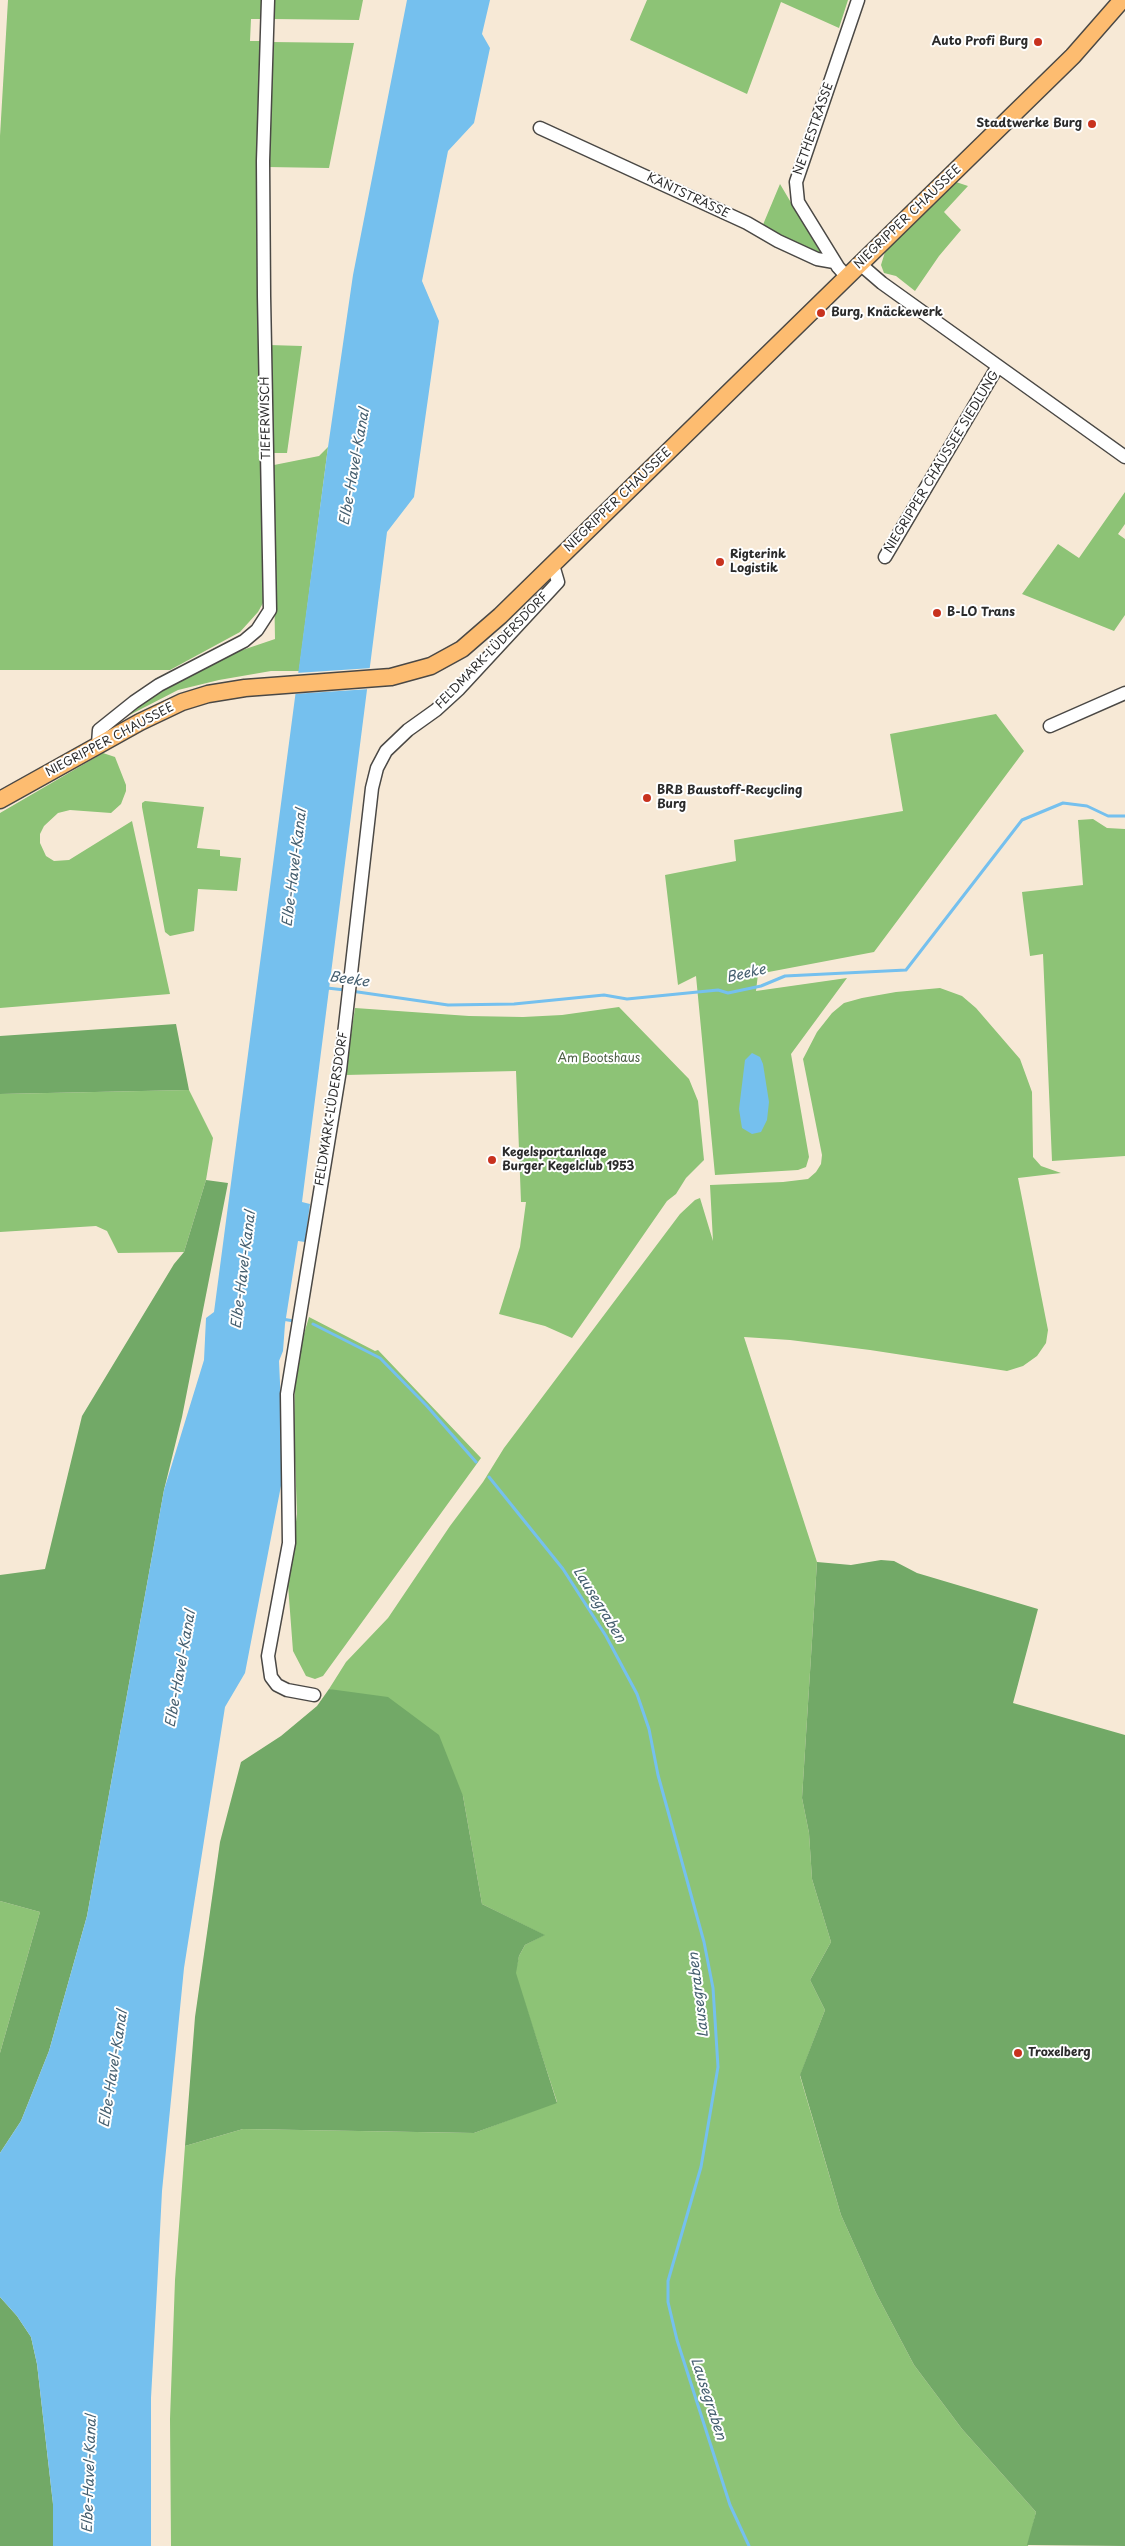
<!DOCTYPE html>
<html>
<head>
<meta charset="utf-8">
<style>
	body { margin:0 }
	canvas { display:block; background:#f7e9d6 }
</style>
</head>
<body>
<canvas width="1125" height="2546"></canvas>
<script>
const ctx = document.querySelector('canvas').getContext('2d');
ctx.lineJoin = 'round';
function paint(path, color) {
  ctx.fillStyle = color;
  ctx.fill(path, 'evenodd');
}
function shape(rows) {
  const path = new Path2D();
  for (const r of rows) {
    path.moveTo(r[0], r[1]);
    for (let i = 2; i < r.length; i += 2) path.lineTo(r[i], r[i + 1]);
  }
  return path;
}
function strokePath(path, color, width, dash) {
  ctx.strokeStyle = color;
  ctx.lineWidth = width;
  ctx.lineCap = dash ? 'butt' : 'round';
  ctx.setLineDash(dash || []);
  ctx.stroke(path);
}
function label(font, color, halo, rows, align = 'center') {
  ctx.font = font + ' "Playpen Sans",sans-serif';
  ctx.lineWidth = 4;
  ctx.setLineDash([]);
  ctx.textBaseline = 'middle';
  ctx.strokeStyle = halo;
  ctx.fillStyle = color;
  for (const [text, x, y, turn = 0] of rows) {
    ctx.save();
    ctx.translate(x, y);
    ctx.rotate((+turn || 0) * Math.PI / 180);
    ctx.textAlign = isNaN(turn) ? turn : align;
    if (halo) ctx.strokeText(text, 0, 0);
    ctx.fillText(text, 0, 0);
    ctx.restore();
  }
}
paint(shape([
	[8,0,263,0,262,19,251,19,250,41,262,41,259,172,263,603,258,612,240,632,170,670,0,670,0,136],
	[273,0,363,0,359,20,272,19],
	[647,0,848,0,839,28,781,2,747,94,630,40],
	[271,42,354,43,329,168,267,167],
	[953,181,968,186,944,212,961,230,939,256,915,291,896,276,884,273,881,265,885,252,883,250],
	[780,184,822,255,762,227],
	[269,345,302,346,287,453,271,453],
	[328,447,299,671,271,671,219,680,178,690,114,723,158,691,216,659,275,639,273,524,274,465,319,456],
	[1125,492,1125,524,1118,534,1125,539,1125,615,1114,631,1022,594,1058,544,1079,558],
	[996,714,1024,751,874,952,758,974,756,991,847,978,791,1054,809,1157,806,1167,798,1170,715,1175,696,976,678,985,665,875,736,861,734,840,903,811,890,734],
	[103,753,115,757,126,785,126,791,121,804,111,813,70,810,58,813,44,826,40,834,40,843,46,856,54,861,69,860,132,821,170,994,0,1008,0,813],
	[145,801,204,807,197,848,220,850,220,856,241,858,237,891,198,889,194,931,170,936,165,932,142,807,142,803],
	[1093,819,1107,828,1125,829,1125,1156,1052,1161,1043,954,1030,956,1022,892,1083,885,1078,820],
	[940,988,962,996,976,1008,1020,1059,1032,1092,1033,1157,1041,1166,1061,1173,1018,1178,1048,1330,1046,1343,1037,1356,1023,1366,1007,1371,870,1350,790,1340,744,1337,817,1562,802,1798,809,1833,812,1879,831,1942,810,1980,825,2010,800,2076,841,2215,876,2293,914,2365,962,2429,1036,2512,1028,2546,171,2546,170,2419,175,2280,185,2146,243,2129,474,2133,557,2102,515,1973,519,1956,525,1945,544,1935,482,1904,463,1796,338,1692,329,1689,346,1662,388,1618,450,1526,483,1482,504,1448,680,1214,695,1200,700,1198,713,1241,710,1185,783,1182,808,1179,816,1172,821,1164,822,1155,803,1059,817,1032,832,1013,844,1003,862,998,896,992],
	[619,1007,689,1079,698,1101,704,1160,686,1178,676,1194,667,1201,572,1338,545,1326,499,1314,520,1247,526,1202,521,1202,516,1071,345,1075,355,1008,469,1016,523,1017,562,1015],
	[189,1090,213,1138,206,1180,184,1252,118,1253,107,1231,96,1226,0,1232,0,1094],
	[309,1317,375,1351,378,1350,481,1458,323,1676,315,1679,306,1676,293,1651,288,1585,297,1514,294,1430,295,1377,301,1344],
	[0,1901,40,1912,0,2053]
]), '#8dc376');
paint(shape([
	[176,1024,189,1090,0,1094,0,1036],
	[206,1180,228,1183,182,1417,164,1490,87,1916,49,2051,21,2121,0,2153,0,2053,40,1912,0,1901,0,1575,45,1569,82,1416,174,1264,184,1252],
	[881,1560,894,1561,917,1573,1038,1609,1013,1703,1125,1735,1125,2546,1027,2545,1036,2512,962,2429,914,2365,876,2293,841,2215,800,2075,825,2010,810,1980,831,1942,812,1879,809,1833,802,1798,817,1562,851,1565],
	[329,1689,388,1697,439,1735,463,1796,482,1904,545,1935,525,1945,519,1956,516,1973,557,2103,474,2133,243,2129,185,2146,195,2017,220,1842,241,1762,281,1736,317,1706],
	[0,2297,17,2316,31,2337,37,2364,53,2504,53,2546,0,2546]
]), '#72a967');
paint(shape([
	[407,0,490,0,482,34,490,48,474,123,448,151,422,281,439,321,414,497,387,532,302,1202,310,1204,305,1242,298,1241,285,1324,283,1351,279,1361,284,1470,245,1673,225,1707,184,1968,162,2191,157,2289,151,2398,151,2546,53,2546,53,2504,37,2364,31,2337,17,2316,0,2297,0,2153,21,2121,49,2051,87,1916,164,1490,204,1360,206,1318,214,1312,328,447,353,275],
	[752,1053,760,1057,763,1064,769,1102,767,1120,761,1132,752,1134,742,1128,739,1109,745,1060]
]), '#75c0ee');
paint(shape([
	[372,668,370,689,293,694,296,673]
]), '#f7e9d6');
strokePath(shape([
	[327,988,345,990],
	[351,991,448,1005,514,1004,604,995,627,999,718,990,728,993,761,986,785,976,906,970,1022,820,1063,803,1087,806,1108,816,1125,816],
	[282,1319,294,1321],
	[313,1324,380,1358,426,1405,476,1462],
	[489,1477,563,1569,606,1636,637,1694,649,1729,658,1775,704,1942,713,1988,718,2067,701,2167,668,2281,668,2302,677,2340,730,2505,749,2546]
]), '#75c0ee', 3);
const minor = shape([
	[540,128,747,223,778,241,817,259,834,262],
	[860,264,882,283,1125,457],
	[847,277,838,267,798,202,796,182,858,0],
	[885,557,998,366],
	[1050,726,1125,693],
	[98,744,99,730,134,702,159,685,244,641,257,630,270,610,264,296,263,161,268,0],
	[314,1695,287,1690,277,1685,271,1677,268,1656,289,1543,287,1394,340,1070,372,788,377,768,386,751,408,730,436,710,459,689,558,582,553,565]
]);
const major = shape([
	[0,800,140,722,182,702,208,694,245,688,391,677,431,666,462,649,500,616,1073,56,1122,0]
]);
strokePath(minor, '#4a4845', 15);
strokePath(major, '#4a4845', 19);
strokePath(minor, '#fff', 12);
strokePath(major, '#fdbc70', 16);
for (const [x, y, r, color] of [
	[1038,42,5,"#c8321e"],
	[1092,124,5,"#c8321e"],
	[821,313,5,"#c8321e"],
	[720,562,5,"#c8321e"],
	[937,613,5,"#c8321e"],
	[647,798,5,"#c8321e"],
	[492,1160,5,"#c8321e"],
	[1018,2053,5,"#c8321e"]
]) {
  const dot = new Path2D();
  dot.arc(x, y, r, 0, 2 * Math.PI);
  ctx.fillStyle = color;
  ctx.fill(dot);
  strokePath(dot, '#fff', 2);
}
label('bold 12px', '#2b2b2b', '#fff', [
	["Auto Profi Burg",1028,42,"right"],
	["Stadtwerke Burg",1082,124,"right"],
	["Burg, Knäckewerk",831,313],
	["Rigterink",730,555],
	["Logistik",730,569],
	["B-LO Trans",947,613],
	["BRB Baustoff-Recycling",657,791],
	["Burg",657,805],
	["Kegelsportanlage",502,1153],
	["Burger Kegelclub 1953",502,1167],
	["Troxelberg",1028,2053]
], 'left');
label('12px', '#2b2b2b', '#fff', [
	["NETHESTRASSE",814,129,-71],
	["KANTSTRASSE",688,196,25],
	["NIEGRIPPER CHAUSSEE",908,217,-44],
	["TIEFERWISCH",266,418,-91],
	["NIEGRIPPER CHAUSSEE SIEDLUNG",942,462,-59],
	["NIEGRIPPER CHAUSSEE",618,500,-44],
	["FELDMARK-LÜDERSDORF",492,651,-46],
	["NIEGRIPPER CHAUSSEE",110,740,-28],
	["FELDMARK-LÜDERSDORF",332,1109,-81]
]);
label('12px', '#4d6045', '#fff', [
	["Am Bootshaus",599,1059]
]);
label('italic 14px', '#455f6f', '#fff', [
	["Elbe-Havel-Kanal",355,467,-80],
	["Elbe-Havel-Kanal",295,868,-83],
	["Beeke",746,974,-13],
	["Beeke",349,980,8],
	["Elbe-Havel-Kanal",244,1270,-83],
	["Lausegraben",599,1605,58],
	["Elbe-Havel-Kanal",181,1669,-80],
	["Lausegraben",699,1995,-97],
	["Elbe-Havel-Kanal",114,2069,-81],
	["Lausegraben",708,2399,72],
	["Elbe-Havel-Kanal",90,2474,-88]
]);
</script>
</body>
</html>
